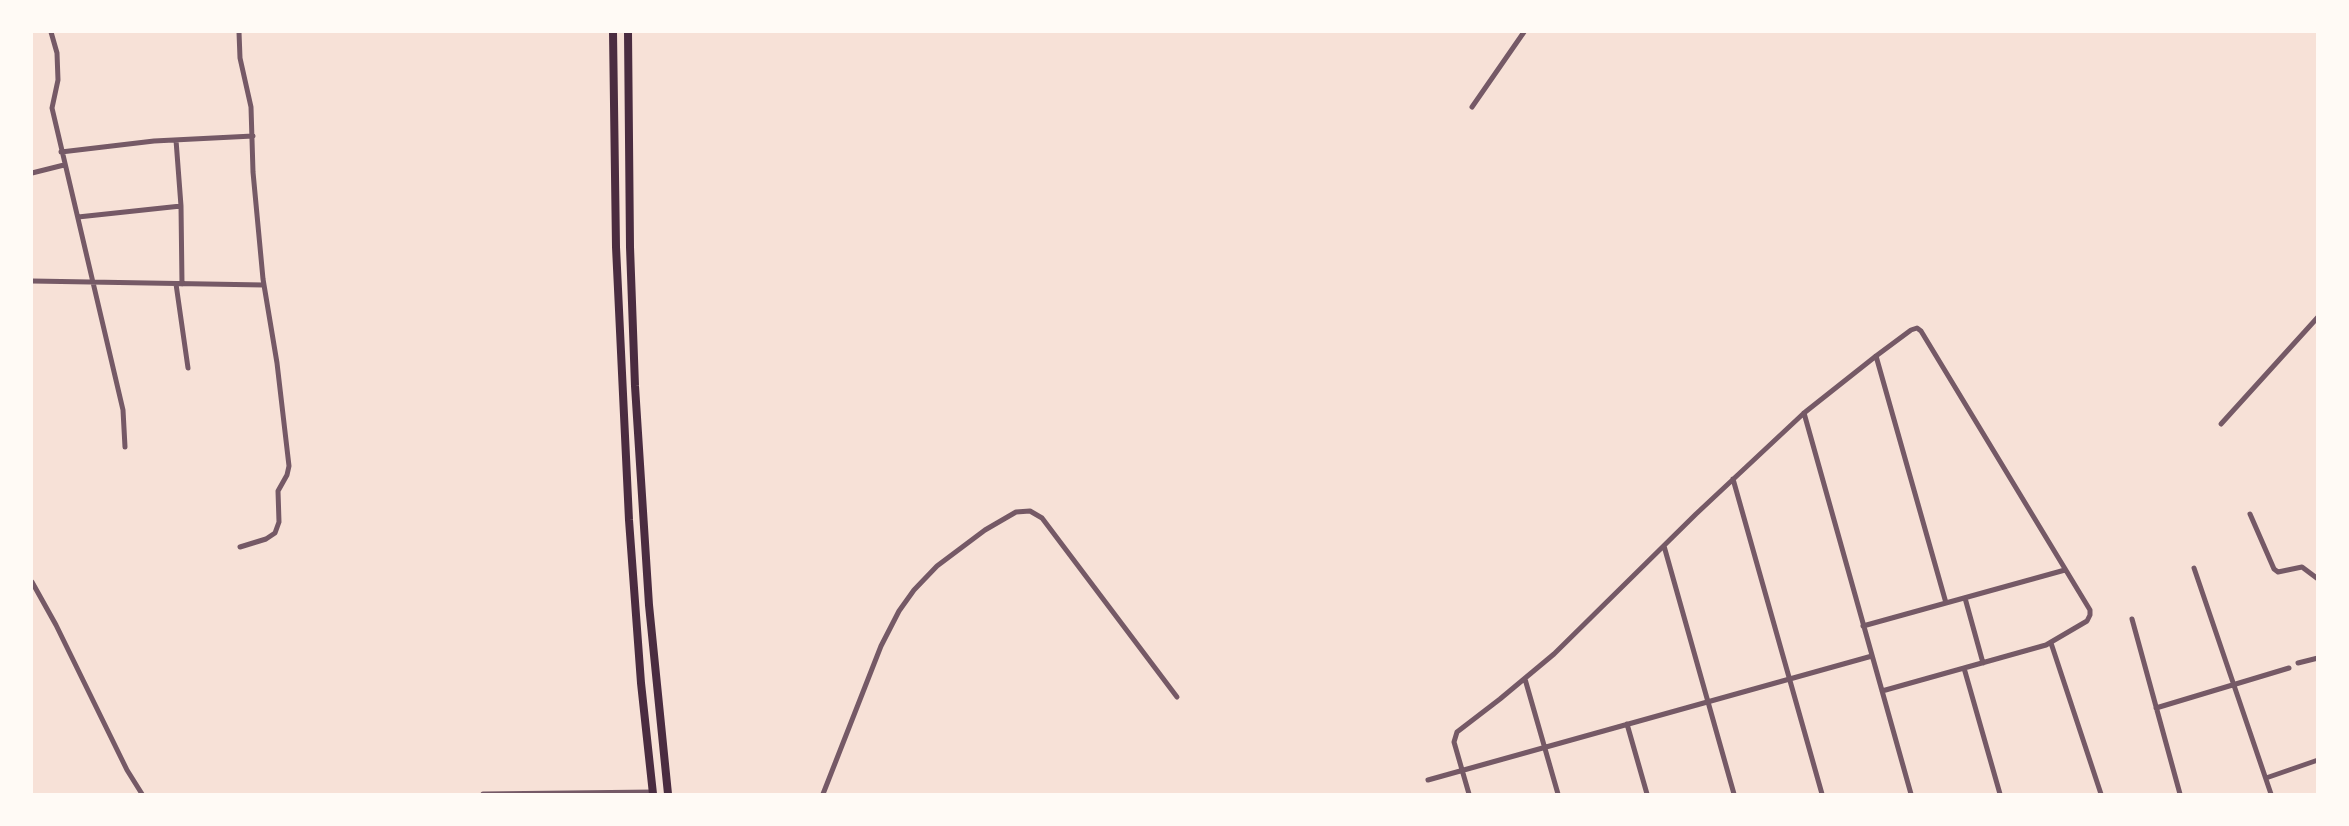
<!DOCTYPE html>
<html>
<head>
<meta charset="utf-8">
<style>
	body { margin:0 }
	#map { position:relative; width:2349px; height:826px; overflow:hidden; background:#f7e1d7; font-family:"Roboto Condensed",sans-serif }
	canvas { display:block }
	.frame { position:absolute; inset:0; border:33px solid #fffaf5; pointer-events:none }
</style>
</head>
<body>
<div id="map">
<canvas width="2349" height="826"></canvas>
<div class="frame"></div>
</div>
<script>
const ctx = document.querySelector('canvas').getContext('2d');
ctx.lineJoin = 'round';
function shape(rows) {
  const path = new Path2D();
  for (const r of rows) {
    path.moveTo(r[0], r[1]);
    for (let i = 2; i < r.length; i += 2) path.lineTo(r[i], r[i + 1]);
  }
  return path;
}
function strokePath(path, color, width, dash) {
  ctx.strokeStyle = color;
  ctx.lineWidth = width;
  ctx.lineCap = dash ? 'butt' : 'round';
  ctx.setLineDash(dash || []);
  ctx.stroke(path);
}
strokePath(shape([
	[51,32,57,53,58,80,52,108,123,410,125,447],
	[239,32,240,58,251,107,253,172,263,279,277,363,289,466,287,475,278,491,279,522,275,533,266,539,240,547],
	[1472,107,1524,32],
	[176,140,181,206,182,284],
	[61,152,154,141,253,136],
	[32,173,64,165],
	[78,217,181,206],
	[32,281,264,285],
	[176,284,188,368],
	[1876,356,1946,603],
	[1804,413,1911,794],
	[2221,424,2318,317],
	[1733,479,1822,794],
	[2250,514,2274,569,2278,572,2302,567,2318,579],
	[1664,546,1734,794],
	[2194,568,2271,794],
	[32,582,56,625,127,770,142,794],
	[1965,598,1983,663],
	[2132,619,2180,794],
	[1863,626,2065,570],
	[2051,643,2101,794],
	[2298,663,2318,658],
	[1964,668,2000,794],
	[1525,679,1558,794],
	[2156,708,2289,668],
	[1627,724,1647,794],
	[2266,778,2318,760],
	[1428,780,1872,656],
	[483,794,653,792],
	[823,794,881,646,899,611,914,590,937,566,985,530,1016,512,1030,511,1042,518,1177,697],
	[1469,794,1454,742,1457,732,1500,699,1554,654,1696,514,1804,413,1876,356,1911,330,1917,328,1921,331,2090,610,2090,615,2087,621,2046,645,1882,691]
]), '#755966', 5);
strokePath(shape([
	[613,32,616,247,629,520,641,683,653,794],
	[628,32,630,247,635,386,649,605,668,794]
]), '#4a2c40', 8);
</script>
</body>
</html>
